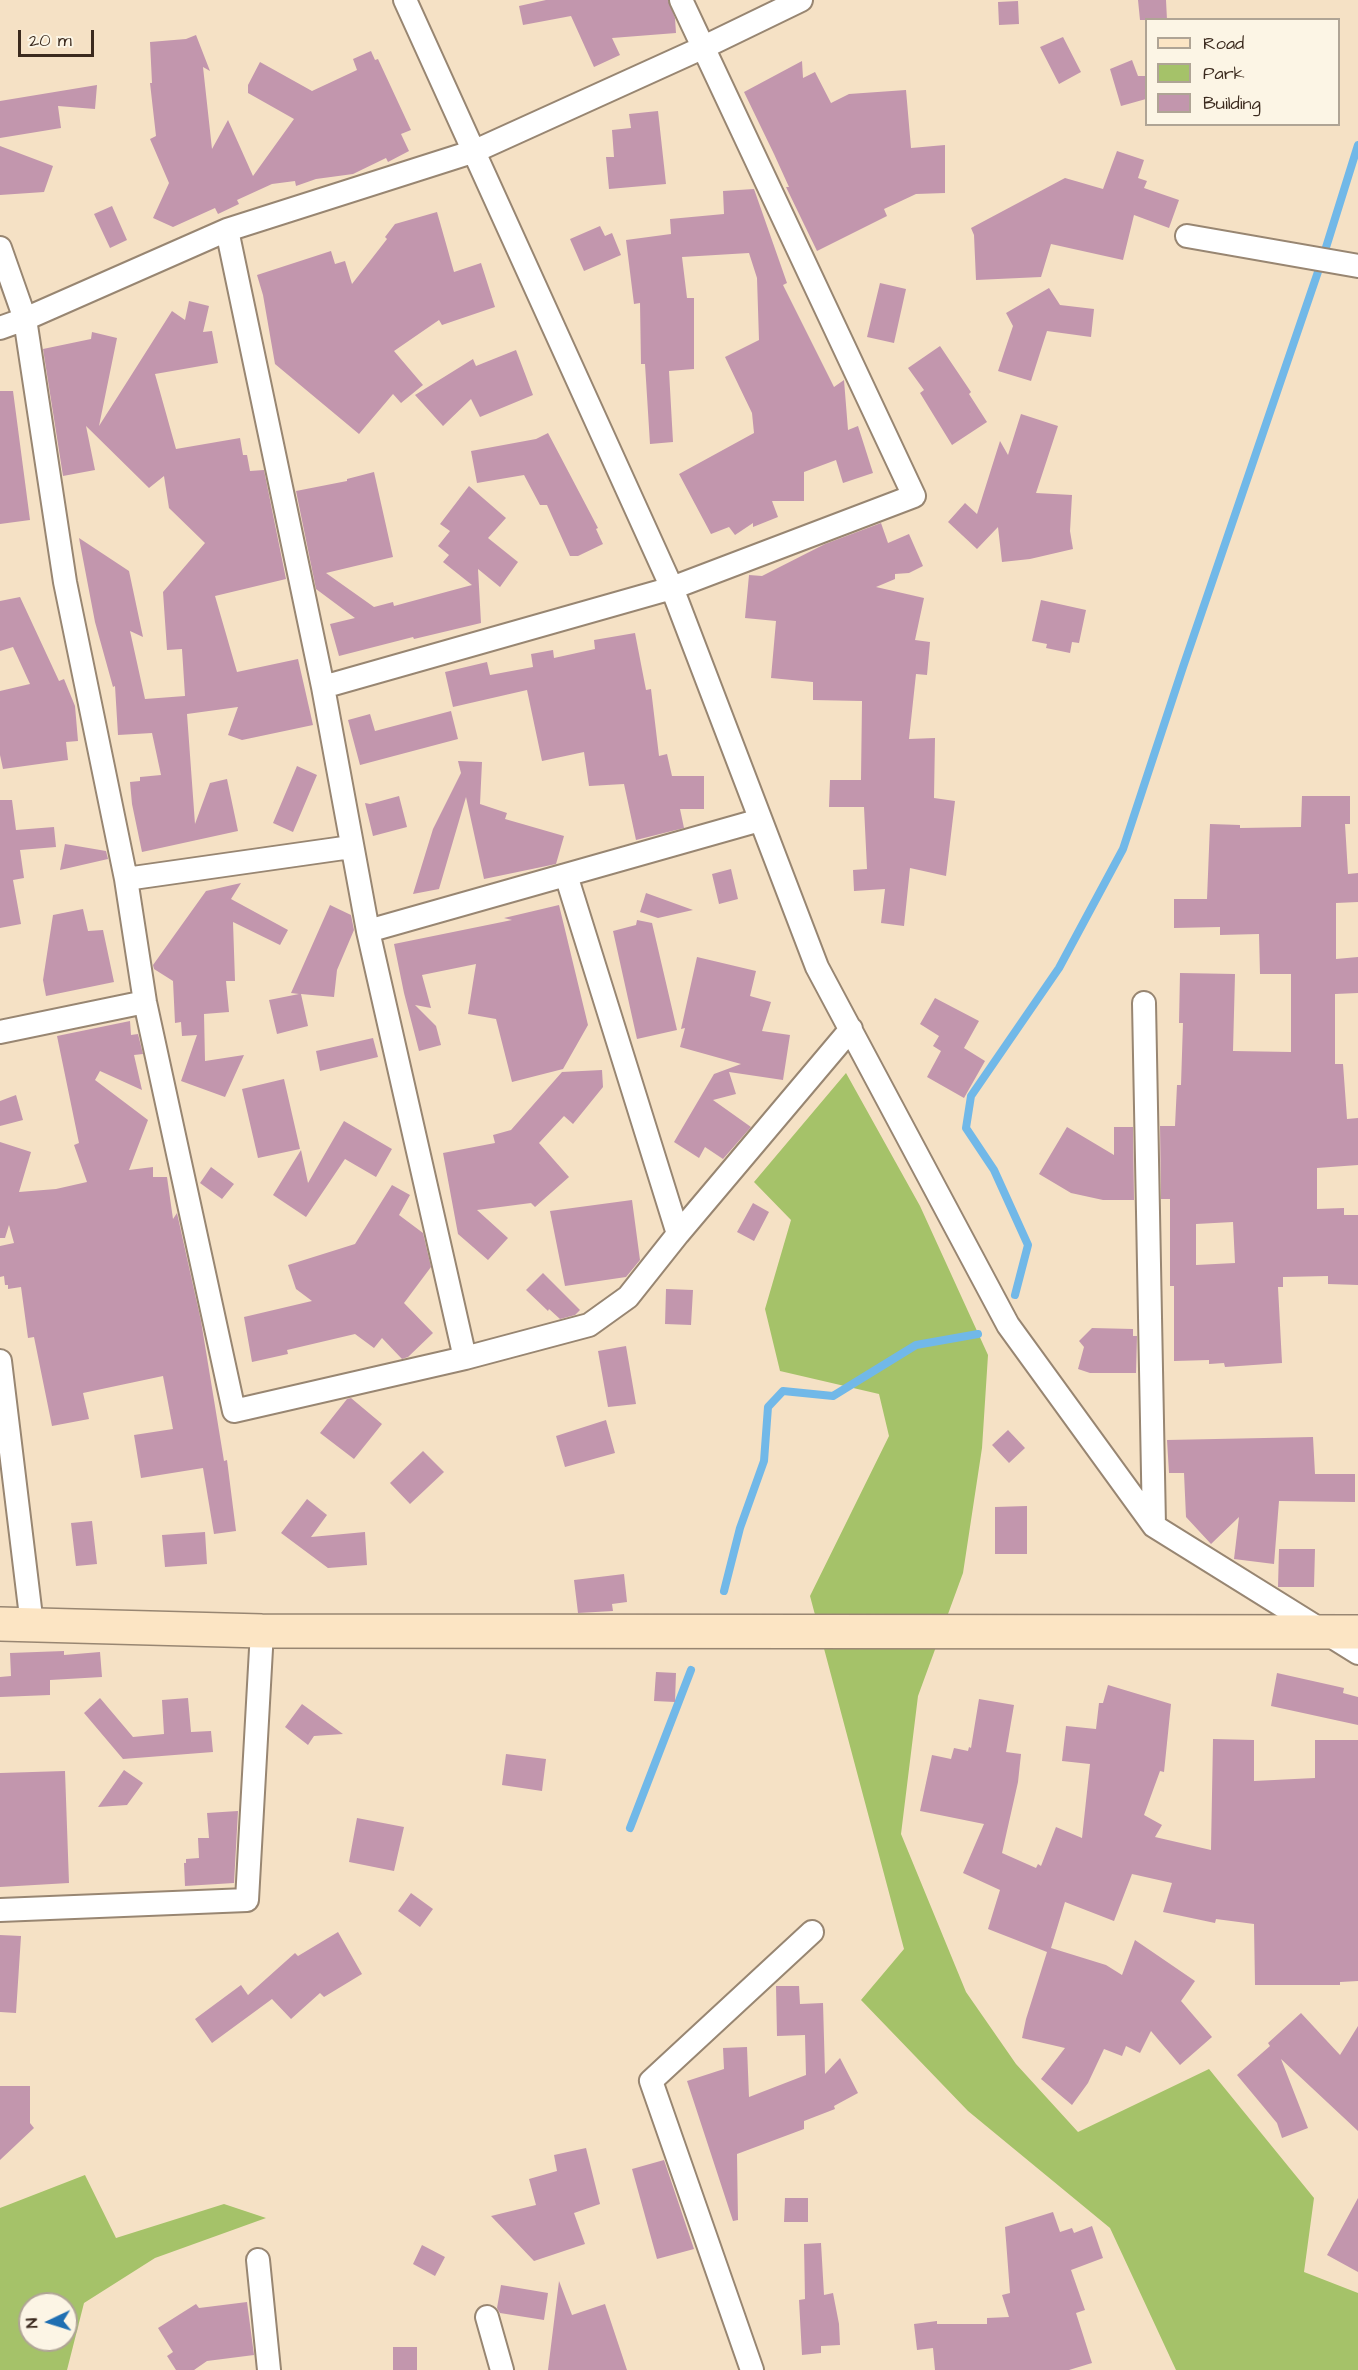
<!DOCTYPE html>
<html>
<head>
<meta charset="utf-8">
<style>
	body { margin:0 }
	#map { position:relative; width:1358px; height:2370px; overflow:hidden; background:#f5e1c5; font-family:"Architects Daughter",sans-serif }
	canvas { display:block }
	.legend { position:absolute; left:1145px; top:18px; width:195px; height:108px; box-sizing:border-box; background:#fcf5e5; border:2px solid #afa495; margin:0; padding:8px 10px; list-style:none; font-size:18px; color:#3b2a1e }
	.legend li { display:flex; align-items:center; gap:12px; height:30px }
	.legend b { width:30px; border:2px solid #afa495 }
	.north { position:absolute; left:18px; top:2292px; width:60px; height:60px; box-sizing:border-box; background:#fcf5e5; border:2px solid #afa495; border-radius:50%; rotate:266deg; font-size:16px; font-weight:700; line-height:24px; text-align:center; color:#3b2a1e }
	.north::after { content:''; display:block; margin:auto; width:21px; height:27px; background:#1f6fb2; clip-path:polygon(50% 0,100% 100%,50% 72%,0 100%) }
	.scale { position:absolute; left:18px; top:30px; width:76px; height:27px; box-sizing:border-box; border:3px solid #3b2a1e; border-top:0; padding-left:8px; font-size:18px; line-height:21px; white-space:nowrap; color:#3b2a1e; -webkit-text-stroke:4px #fcf5e5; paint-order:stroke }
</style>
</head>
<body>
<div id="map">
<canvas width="1358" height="2370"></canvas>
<ul class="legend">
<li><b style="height:8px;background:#fce5c4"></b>Road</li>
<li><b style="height:16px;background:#a5c269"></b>Park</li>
<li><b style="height:16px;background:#c296ad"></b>Building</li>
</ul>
<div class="north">N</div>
<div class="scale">20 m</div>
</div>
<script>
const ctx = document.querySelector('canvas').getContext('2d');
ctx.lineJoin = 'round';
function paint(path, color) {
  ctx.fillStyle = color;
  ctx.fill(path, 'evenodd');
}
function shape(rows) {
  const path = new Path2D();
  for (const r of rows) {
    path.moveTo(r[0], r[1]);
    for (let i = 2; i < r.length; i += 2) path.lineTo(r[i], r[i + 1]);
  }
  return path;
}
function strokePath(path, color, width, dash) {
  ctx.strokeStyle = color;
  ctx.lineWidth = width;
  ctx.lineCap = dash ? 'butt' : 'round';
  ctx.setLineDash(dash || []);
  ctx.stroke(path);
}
paint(shape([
	[846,1073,920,1206,988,1355,982,1448,963,1573,918,1696,901,1834,966,1992,1016,2064,1078,2132,1209,2069,1314,2198,1304,2272,1358,2293,1358,2370,1176,2370,1110,2228,968,2111,861,2000,904,1949,810,1596,889,1436,879,1394,780,1371,765,1309,791,1220,754,1182],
	[85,2175,116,2238,224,2204,266,2218,155,2258,84,2303,67,2370,0,2370,0,2208],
	[30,2304,66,2304,66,2340,30,2340]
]), '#a5c269');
strokePath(shape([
	[1323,257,1358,145],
	[1015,1295,1028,1245,994,1170,966,1128,971,1096,1059,968,1123,849,1183,667,1321,263],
	[724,1591,740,1528,764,1461,768,1407,783,1391,833,1396,916,1345,978,1334],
	[630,1828,691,1670]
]), '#71b8e8', 8);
paint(shape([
	[546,0,668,0,675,18,676,33,612,38,620,55,594,67,571,16,523,25,519,6],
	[1138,0,1166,0,1167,20,1140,20],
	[1018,1,1019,24,999,25,998,2],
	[196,35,210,71,203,67,212,149,228,120,253,176,294,119,248,93,248,85,260,62,312,91,357,70,353,59,371,51,375,60,378,59,411,130,401,134,409,151,388,162,386,158,353,174,316,179,296,186,295,181,272,184,237,200,239,204,218,214,215,208,173,227,153,218,169,183,150,139,156,136,150,83,152,83,150,42,186,39],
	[1063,37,1081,72,1059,84,1040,47],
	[1132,60,1138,76,1146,76,1146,99,1121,106,1110,69],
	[802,61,803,78,815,72,831,103,849,94,906,90,911,148,945,145,945,193,916,194,884,209,887,216,817,251,786,187,789,187,774,154,744,92],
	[97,85,95,109,58,106,61,128,0,138,0,101],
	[658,111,666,184,609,189,606,157,614,157,612,130,631,128,629,114],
	[0,146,53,166,44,192,0,195],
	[1117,151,1144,160,1138,178,1147,181,1144,188,1179,200,1169,228,1134,215,1123,260,1051,244,1041,277,976,280,974,235,971,228,1065,178,1103,189],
	[754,189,787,283,783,285,834,387,844,380,848,430,858,426,873,473,843,483,836,460,804,472,804,501,772,501,778,517,753,527,753,523,735,535,729,527,711,534,679,474,754,433,752,413,725,357,759,340,757,278,749,253,682,257,687,298,694,298,694,369,669,371,673,442,650,444,645,364,641,364,640,303,634,304,626,240,671,234,670,219,724,214,723,191],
	[112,206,127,240,110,248,94,214],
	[437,212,454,272,481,263,495,307,442,325,439,320,394,351,423,385,401,403,393,394,359,434,275,364,263,295,257,275,331,251,335,264,345,261,352,284,387,239,385,237,395,224],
	[600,226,605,236,612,233,621,255,584,271,570,239],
	[880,283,906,289,894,343,867,337],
	[1049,288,1060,305,1094,309,1091,337,1047,331,1031,381,998,371,1013,326,1006,313],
	[189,301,209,306,203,332,212,331,218,363,155,374,176,449,240,438,243,455,247,455,250,471,264,470,286,579,215,596,237,672,298,659,313,725,242,740,228,735,238,707,187,714,195,824,210,783,227,779,238,831,142,852,132,804,130,782,140,781,140,777,161,775,152,733,118,735,115,686,113,687,95,622,79,538,129,571,143,637,130,631,145,699,185,696,182,649,167,650,163,592,205,543,169,508,164,476,149,488,86,426,95,470,63,476,43,349,91,339,92,332,117,338,99,426,172,311,185,320],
	[940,346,971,392,969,394,987,422,952,445,920,393,924,390,908,368],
	[516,350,533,395,480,417,471,399,443,426,415,395,473,359,476,366],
	[0,391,13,391,30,520,0,524],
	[1021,414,1058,426,1036,493,1072,495,1070,531,1073,549,1030,559,1002,562,998,527,977,549,948,522,965,503,977,514,1000,441,1008,455],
	[548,433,598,528,596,529,603,544,578,556,570,556,547,505,540,505,524,475,477,483,471,451,536,439],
	[374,472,393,557,326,573,374,607,393,602,394,606,472,585,443,562,449,555,438,546,450,531,440,524,469,486,506,518,488,538,518,562,500,587,478,569,481,623,414,639,413,637,339,656,330,624,355,618,316,589,296,491,347,481,347,479],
	[881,523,888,543,909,534,923,566,909,573,895,574,895,579,876,587,924,598,915,640,930,642,927,675,916,674,909,739,935,738,934,798,955,801,946,876,910,868,904,926,881,923,885,889,854,891,853,870,867,869,864,807,829,807,830,780,861,780,862,701,813,700,813,682,771,678,776,621,745,618,749,575,762,576,825,544],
	[20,597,59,681,64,679,75,706,78,741,66,742,68,760,3,769,0,755,0,691,30,684,13,647,0,651,0,601],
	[1041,600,1086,610,1079,643,1072,642,1070,653,1046,648,1047,644,1032,641],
	[635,633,646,690,651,689,659,756,667,754,672,776,704,776,704,809,680,809,684,828,636,840,624,784,589,786,584,752,542,761,527,690,453,707,445,672,487,662,490,675,533,667,531,654,553,650,554,658,595,649,594,640],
	[451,711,458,739,360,765,348,720,370,714,375,731],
	[458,761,482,762,480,804,507,813,505,819,564,836,556,864,484,879,466,797,439,889,413,894,433,829,461,773],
	[297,766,317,775,293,832,273,823],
	[399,796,407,827,373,836,365,803,370,804],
	[1302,796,1350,796,1350,824,1345,824,1348,874,1358,873,1358,902,1336,903,1336,959,1358,957,1358,993,1335,994,1335,1064,1343,1064,1347,1119,1358,1118,1358,1165,1317,1168,1317,1209,1344,1208,1344,1215,1358,1215,1358,1285,1328,1284,1328,1276,1283,1277,1283,1287,1278,1287,1282,1363,1225,1367,1224,1363,1209,1364,1209,1360,1174,1361,1174,1286,1170,1286,1170,1199,1161,1199,1160,1126,1175,1126,1177,1085,1181,1085,1183,1023,1179,1023,1180,973,1235,974,1233,1051,1291,1052,1291,974,1260,974,1259,934,1220,935,1220,927,1174,928,1174,899,1207,899,1210,824,1240,825,1240,828,1301,827],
	[1233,1222,1235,1263,1196,1265,1196,1224],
	[0,800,12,800,16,830,54,827,56,847,20,850,24,878,13,880,21,924,0,928],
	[65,844,106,851,108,859,60,870],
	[731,869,738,899,719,904,712,874],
	[241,883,231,899,288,930,280,945,233,922,235,981,226,981,229,1012,204,1014,205,1061,244,1055,225,1097,181,1081,197,1035,182,1036,181,1022,175,1023,173,981,154,969,153,965,206,891],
	[646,893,693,910,658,918,640,912],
	[330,905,351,915,354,930,337,970,334,997,301,994,308,1026,277,1034,269,1000,299,994,291,993],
	[559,905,588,1025,563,1069,512,1082,496,1019,468,1014,476,964,422,975,431,1008,415,1005,436,1026,441,1045,419,1051,404,993,394,944,512,920,504,918],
	[83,909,88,931,103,930,114,982,46,996,43,980,53,915],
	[637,920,652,923,677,1030,637,1039,613,931,636,925],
	[697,957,756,971,750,996,771,1002,762,1031,790,1035,783,1080,729,1072,736,1094,713,1100,751,1127,723,1159,705,1147,699,1158,674,1142,714,1074,741,1064,680,1047,685,1028,681,1029],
	[935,998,979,1021,964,1048,985,1061,964,1098,927,1077,941,1051,933,1046,939,1036,920,1024],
	[130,1021,131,1035,138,1034,143,1054,134,1055,142,1090,100,1071,95,1080,148,1120,129,1170,153,1167,153,1177,167,1177,173,1219,177,1213,201,1321,224,1461,227,1460,236,1531,214,1534,203,1468,141,1478,134,1435,173,1429,163,1376,83,1393,89,1419,52,1426,34,1337,28,1338,21,1287,8,1289,8,1285,5,1285,4,1276,0,1277,0,1246,14,1243,9,1225,5,1238,0,1238,0,1142,31,1152,19,1192,56,1189,87,1182,74,1145,79,1143,57,1036],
	[373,1038,378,1057,320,1071,316,1051],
	[602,1070,603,1087,573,1124,564,1116,539,1143,569,1177,535,1207,531,1203,477,1210,508,1238,488,1260,458,1234,443,1153,495,1143,493,1135,511,1130,562,1072],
	[284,1079,300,1149,258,1158,242,1089],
	[16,1095,23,1120,0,1126,0,1101],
	[344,1121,392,1149,376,1177,345,1159,306,1217,273,1195,301,1150,308,1183],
	[1067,1127,1114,1155,1114,1127,1133,1127,1134,1200,1103,1200,1071,1193,1039,1174],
	[211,1167,234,1184,222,1199,200,1183],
	[392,1185,410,1195,399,1215,423,1233,431,1267,404,1303,433,1333,408,1357,402,1359,382,1338,374,1348,355,1334,287,1350,288,1354,252,1362,244,1317,312,1301,296,1289,288,1265,355,1244],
	[632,1200,640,1260,626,1277,565,1286,550,1211],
	[753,1203,769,1212,754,1241,737,1232],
	[543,1273,580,1310,575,1315,560,1319,549,1309,548,1311,526,1290],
	[666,1289,693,1290,691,1325,665,1324],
	[1092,1328,1133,1329,1133,1336,1137,1336,1136,1373,1090,1373,1078,1369,1084,1347,1079,1341],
	[626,1346,636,1404,608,1407,598,1351],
	[351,1398,382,1424,354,1459,320,1433,347,1399],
	[606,1420,615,1453,565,1467,556,1436],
	[1008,1430,1025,1448,1009,1463,992,1445],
	[1313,1437,1315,1474,1355,1474,1355,1502,1279,1501,1274,1564,1234,1559,1239,1517,1211,1544,1186,1517,1184,1473,1169,1473,1167,1440],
	[423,1451,444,1472,410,1504,390,1483],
	[307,1499,327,1515,311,1537,365,1532,367,1565,328,1568,281,1533],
	[1027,1506,1027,1554,995,1554,995,1507],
	[92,1521,97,1564,76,1566,71,1523],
	[205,1532,207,1564,165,1567,162,1535],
	[1279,1549,1315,1549,1314,1587,1278,1587],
	[624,1574,627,1602,612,1604,613,1611,578,1613,574,1580],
	[64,1651,64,1655,100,1652,102,1677,50,1680,50,1695,0,1697,0,1677,11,1676,10,1653],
	[656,1672,676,1673,675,1702,654,1701],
	[1277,1673,1344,1688,1343,1693,1358,1697,1358,1725,1271,1706],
	[1108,1685,1171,1704,1164,1772,1160,1771,1144,1815,1162,1825,1155,1837,1211,1850,1213,1739,1254,1740,1254,1781,1315,1778,1315,1740,1358,1740,1358,1981,1340,1982,1340,1985,1255,1985,1254,1924,1216,1919,1215,1923,1163,1912,1172,1883,1132,1874,1114,1921,1065,1902,1051,1948,1106,1965,1122,1975,1135,1940,1195,1981,1181,2001,1212,2037,1180,2065,1151,2031,1140,2053,1126,2046,1122,2056,1104,2049,1088,2083,1072,2105,1041,2079,1065,2048,1022,2038,1026,2019,1047,1952,988,1929,1000,1890,963,1873,984,1824,920,1811,932,1755,951,1759,954,1748,968,1751,969,1747,971,1748,979,1699,1014,1705,1006,1752,1021,1754,1018,1782,1002,1853,1036,1868,1038,1864,1041,1866,1056,1827,1082,1838,1090,1764,1062,1761,1066,1726,1096,1729,1099,1703,1103,1703],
	[100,1698,133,1737,164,1734,162,1700,188,1698,191,1732,211,1731,213,1752,123,1759,84,1713],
	[302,1704,343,1734,314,1736,308,1745,285,1727],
	[506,1754,546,1759,542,1791,502,1785],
	[124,1770,143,1783,127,1805,98,1807],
	[65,1771,69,1883,0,1887,0,1773],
	[238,1811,234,1883,185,1886,184,1863,186,1863,186,1859,199,1858,198,1838,209,1838,207,1813],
	[357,1818,404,1827,394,1871,349,1862],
	[411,1893,433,1909,420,1927,398,1911],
	[338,1932,362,1974,324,1997,320,1993,291,2019,272,1999,212,2043,195,2019,241,1985,248,1995,295,1953,298,1956],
	[0,1935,21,1936,16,2013,0,2012],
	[776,1986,799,1986,800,2004,823,2003,825,2074,840,2058,858,2093,834,2106,835,2109,804,2121,804,2129,737,2154,738,2220,733,2221,687,2081,724,2069,723,2048,747,2047,749,2097,806,2075,805,2035,777,2036],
	[1301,2013,1340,2055,1358,2026,1358,2131,1281,2059,1308,2128,1282,2138,1277,2123,1237,2075,1270,2046,1268,2043],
	[0,2086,30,2086,30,2123,34,2128,0,2160],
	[586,2148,600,2204,574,2213,585,2244,534,2261,491,2216,536,2205,529,2179,557,2171,554,2155],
	[664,2160,694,2249,657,2259,632,2169],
	[785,2198,808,2198,808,2222,784,2222],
	[1358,2198,1358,2272,1327,2255],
	[1053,2212,1060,2232,1072,2228,1074,2233,1092,2226,1103,2258,1071,2270,1085,2310,1076,2313,1092,2363,1069,2370,935,2370,933,2348,917,2350,914,2324,937,2321,937,2324,987,2324,987,2318,1009,2317,1002,2295,1010,2293,1005,2227],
	[821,2243,824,2295,833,2293,839,2324,840,2345,821,2346,821,2353,802,2355,799,2300,805,2299,804,2244],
	[422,2245,445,2257,435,2276,413,2264],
	[559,2281,572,2315,605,2304,627,2370,548,2370],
	[501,2285,548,2293,544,2320,500,2313,497,2308],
	[247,2302,254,2355,207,2361,194,2370,176,2370,167,2356,173,2352,158,2328,196,2304,199,2308],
	[393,2347,417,2347,417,2370,393,2370]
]), '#c296ad');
const street = shape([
	[405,0,672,588,817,967,1008,1325,1154,1526,1358,1653],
	[227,230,323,687,368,931,465,1358],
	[1187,236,1358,266],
	[0,248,25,319,65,582,126,879,145,1002,234,1411,465,1358,589,1325,628,1297,678,1234,851,1029],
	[0,328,25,319,227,230,475,151,702,48,801,0],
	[323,687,672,588,914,496,681,0],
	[566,875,678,1234],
	[126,879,351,847],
	[368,931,760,820],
	[1144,1003,1154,1526],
	[0,1032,145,1002],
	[0,1361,32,1625],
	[0,1910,247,1900,262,1631],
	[258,2260,269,2370],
	[487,2317,502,2370],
	[752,2370,651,2081,812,1932]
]);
const secondary = shape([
	[0,1624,262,1631,1358,1632]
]);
strokePath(street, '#988672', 26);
strokePath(secondary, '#988672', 36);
strokePath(street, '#fff', 22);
strokePath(secondary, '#fce5c4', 33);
</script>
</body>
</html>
